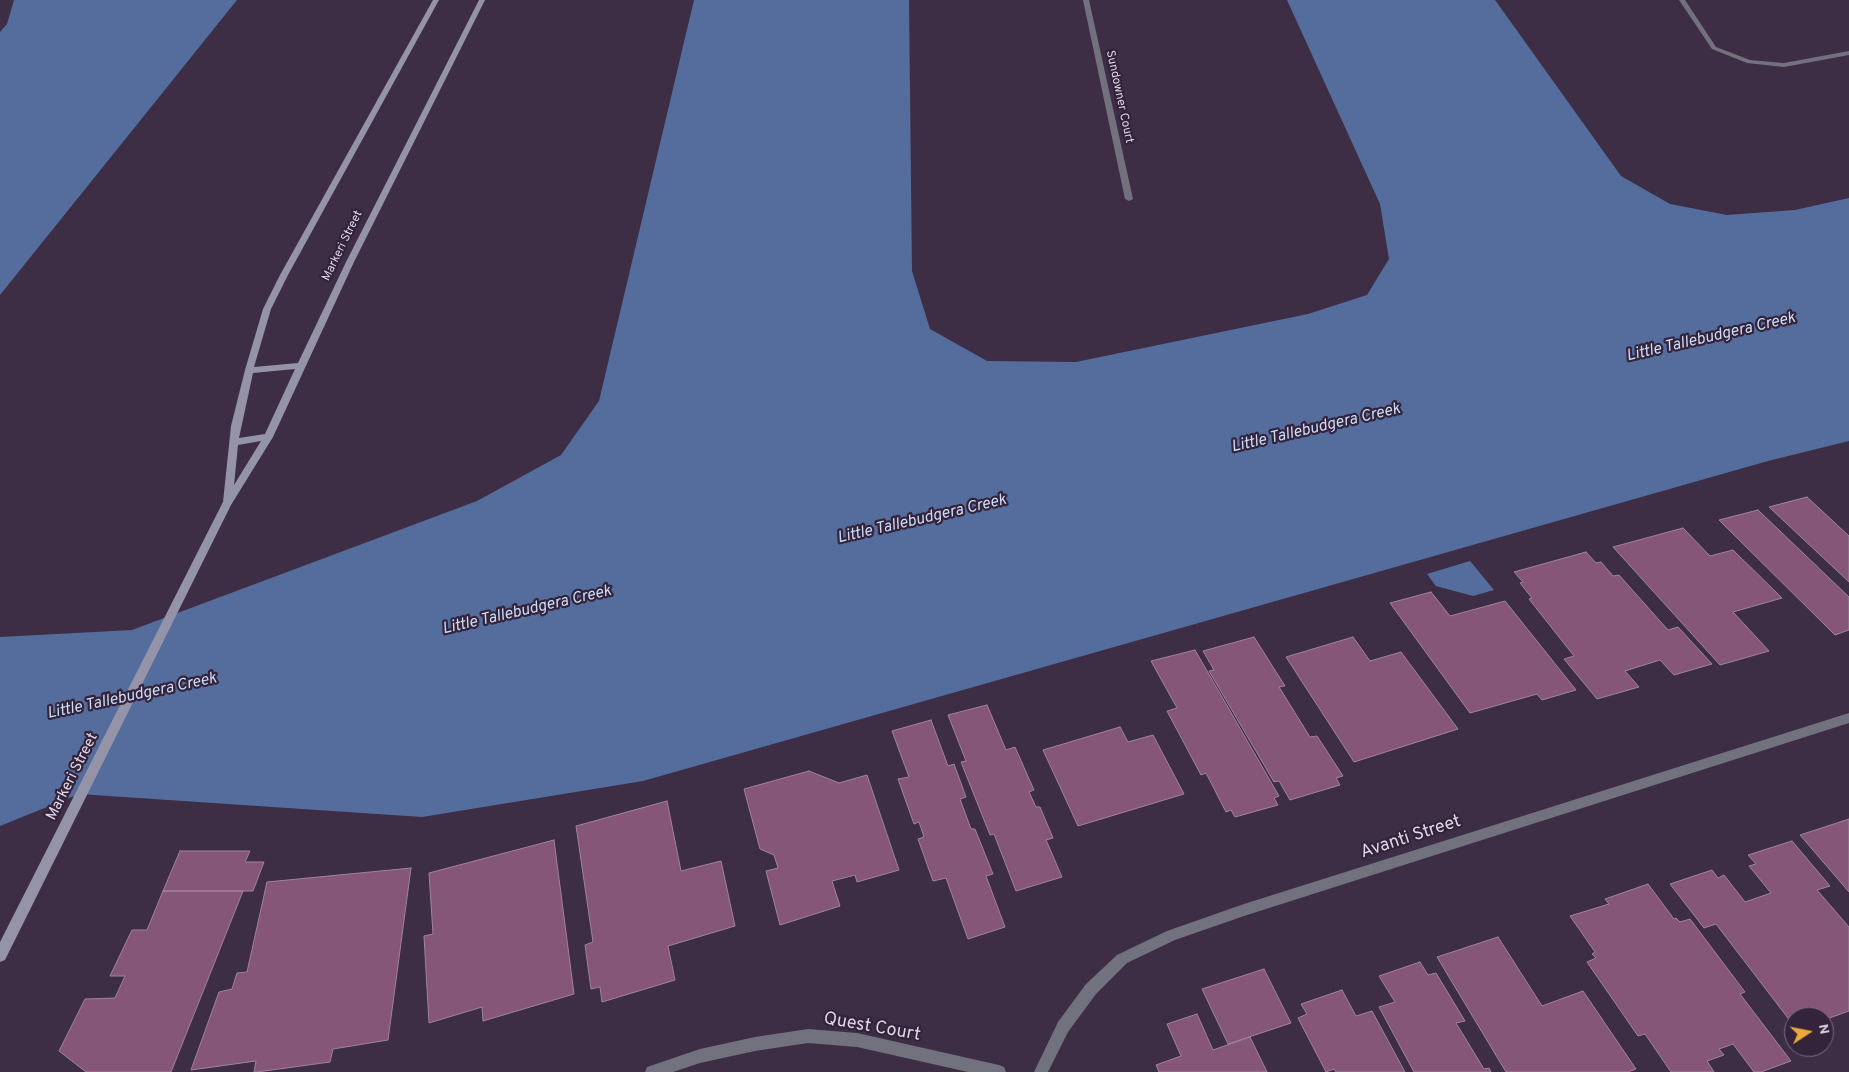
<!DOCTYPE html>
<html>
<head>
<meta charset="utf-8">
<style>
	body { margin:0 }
	#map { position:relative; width:1849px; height:1072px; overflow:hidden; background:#3d2e46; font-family:Overpass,sans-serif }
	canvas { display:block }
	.north { position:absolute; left:1784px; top:1007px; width:50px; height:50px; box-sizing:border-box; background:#33243b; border:1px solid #786b7f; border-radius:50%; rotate:79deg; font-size:14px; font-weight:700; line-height:20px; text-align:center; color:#dfd6e5 }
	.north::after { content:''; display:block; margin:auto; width:18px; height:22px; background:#eca93a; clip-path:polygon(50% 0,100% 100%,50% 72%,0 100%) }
</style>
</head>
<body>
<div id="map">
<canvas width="1849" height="1072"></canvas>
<div class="north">N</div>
</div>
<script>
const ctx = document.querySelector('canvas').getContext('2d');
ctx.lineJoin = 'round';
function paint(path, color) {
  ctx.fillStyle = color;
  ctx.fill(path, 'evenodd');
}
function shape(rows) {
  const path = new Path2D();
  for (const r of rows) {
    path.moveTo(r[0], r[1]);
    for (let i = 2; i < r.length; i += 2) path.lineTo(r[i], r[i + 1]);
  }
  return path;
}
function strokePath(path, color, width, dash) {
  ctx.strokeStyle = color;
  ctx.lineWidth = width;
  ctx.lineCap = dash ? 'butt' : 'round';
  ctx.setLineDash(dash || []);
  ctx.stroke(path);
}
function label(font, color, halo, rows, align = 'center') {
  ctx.font = font + ' Overpass,sans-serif';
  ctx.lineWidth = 4.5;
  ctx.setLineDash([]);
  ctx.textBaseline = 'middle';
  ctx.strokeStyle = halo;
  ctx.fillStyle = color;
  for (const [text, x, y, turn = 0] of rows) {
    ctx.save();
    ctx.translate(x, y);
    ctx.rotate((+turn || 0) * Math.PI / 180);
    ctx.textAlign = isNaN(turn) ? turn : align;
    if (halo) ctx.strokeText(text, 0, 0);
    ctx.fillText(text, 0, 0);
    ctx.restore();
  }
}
paint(shape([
	[14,0,237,0,0,295,0,32,7,24],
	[694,0,909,0,912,271,930,329,987,361,1076,362,1308,314,1367,295,1389,259,1380,204,1287,0,1495,0,1621,176,1670,204,1727,215,1795,210,1849,198,1849,441,1768,461,643,781,422,817,79,794,0,826,0,637,132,630,477,501,561,455,599,401],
	[1470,561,1494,590,1473,596,1436,586,1427,574]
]), '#556d9d');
const building = shape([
	[1807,497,1849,536,1849,582,1769,507,1807,497],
	[1758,510,1849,597,1849,630,1835,635,1719,520,1758,510],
	[1683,528,1710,556,1733,550,1782,598,1733,612,1769,651,1720,665,1613,547,1683,528],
	[1586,552,1596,563,1601,562,1613,576,1619,575,1668,630,1678,627,1712,664,1674,675,1660,660,1625,671,1639,687,1597,699,1564,659,1574,656,1529,599,1532,598,1520,583,1523,582,1514,572,1586,552],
	[1431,592,1450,616,1505,601,1576,690,1542,700,1537,694,1470,713,1390,603,1431,592],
	[1254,637,1285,686,1279,687,1310,737,1317,736,1343,776,1336,778,1340,785,1290,800,1279,781,1274,782,1209,671,1214,670,1203,651,1254,637],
	[1353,637,1370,661,1401,652,1458,729,1354,762,1286,657,1353,637],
	[1195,650,1279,796,1274,798,1278,805,1235,817,1231,810,1226,812,1206,773,1201,775,1167,711,1177,708,1151,661,1195,650],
	[987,705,1006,750,1015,747,1034,790,1029,792,1036,807,1040,807,1053,838,1046,840,1062,877,1016,891,994,834,990,835,961,762,966,761,948,715,987,705],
	[931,720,948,766,954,764,966,797,960,799,971,829,975,829,993,874,986,876,1005,927,968,939,946,878,933,881,918,839,924,837,919,822,914,824,898,779,909,777,892,731,931,720],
	[1120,727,1128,742,1153,735,1184,794,1078,826,1043,750,1120,727],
	[809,771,839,783,867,775,899,870,857,882,855,875,832,881,840,906,780,925,766,871,778,868,774,855,760,849,744,789,809,771],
	[667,801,681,871,721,861,735,926,668,946,675,980,602,1002,600,987,591,989,585,945,593,942,576,826,667,801],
	[1849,819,1849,892,1800,835,1849,819],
	[554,840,574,994,483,1021,482,1007,429,1023,424,936,433,934,429,873,554,840],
	[1792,841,1830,886,1817,890,1849,927,1849,1011,1824,1020,1824,1017,1794,1017,1794,1026,1716,924,1704,928,1670,884,1712,870,1718,878,1724,875,1745,902,1771,893,1749,866,1756,864,1748,855,1792,841],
	[180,851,250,851,245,862,264,862,253,891,163,891,180,851],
	[411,868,388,1040,333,1049,330,1062,257,1072,254,1072,256,1061,191,1070,219,992,232,989,237,973,247,972,267,882,411,868],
	[1648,884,1674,919,1676,918,1680,922,1690,919,1745,992,1740,994,1791,1061,1761,1072,1754,1072,1733,1044,1719,1049,1724,1055,1707,1061,1714,1072,1671,1072,1645,1034,1638,1036,1587,962,1596,958,1592,954,1595,952,1570,916,1609,904,1605,899,1648,884],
	[163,891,243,891,171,1072,86,1072,59,1051,85,999,115,998,125,976,110,976,132,930,147,930,163,891],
	[1498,937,1542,1006,1583,991,1636,1069,1628,1072,1506,1072,1437,957,1498,937],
	[1420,962,1428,975,1436,973,1465,1021,1456,1023,1484,1069,1489,1068,1491,1072,1414,1072,1379,1007,1395,1002,1379,976,1420,962],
	[1264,969,1291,1023,1228,1044,1202,989,1264,969],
	[1342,990,1356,1016,1372,1011,1405,1072,1336,1072,1334,1069,1326,1072,1298,1018,1307,1014,1301,1004,1342,990],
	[1197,1014,1213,1050,1250,1037,1267,1072,1159,1072,1156,1065,1181,1056,1167,1024,1197,1014]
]);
paint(building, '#865679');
strokePath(building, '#a08498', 1);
paint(shape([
	[1083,0,1089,0,1133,199,1129,201,1125,199,1083,0],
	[1679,0,1685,0,1716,47,1750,60,1784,63,1849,51,1849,55,1784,67,1747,63,1712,49,1679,0],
	[1849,713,1849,723,1244,916,1175,940,1127,963,1096,994,1068,1032,1048,1072,1034,1072,1058,1022,1086,984,1117,955,1167,931,1244,904,1849,713],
	[808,1029,857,1033,999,1065,1004,1067,1006,1072,968,1072,857,1047,808,1043,755,1051,700,1063,673,1072,645,1072,647,1067,700,1049,755,1037,808,1029]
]), '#72717e');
paint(shape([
	[433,0,439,0,288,275,271,309,254,367,298,363,346,262,479,0,485,0,354,262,273,437,231,505,5,960,0,962,0,942,223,502,231,426,245,370,263,309,280,275,433,0],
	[295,369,265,434,239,438,253,373,295,369],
	[261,441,234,485,238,445,261,441]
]), '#9493a8');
label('12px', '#dfd6e5', '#33243b', [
	["Sundowner Court",1119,97,78],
	["Markeri Street",343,246,-64]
]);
label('15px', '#dfd6e5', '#33243b', [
	["Markeri Street",73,777,-63]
]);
label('italic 16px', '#cbdbf8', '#33243b', [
	["Little Tallebudgera Creek",1711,338,-13],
	["Little Tallebudgera Creek",1316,429,-13],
	["Little Tallebudgera Creek",922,520,-13],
	["Little Tallebudgera Creek",527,611,-13],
	["Little Tallebudgera Creek",132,697,-12]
]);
label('18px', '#dfd6e5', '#33243b', [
	["Avanti Street",1411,838,-18],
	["Quest Court",872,1028,10]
]);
</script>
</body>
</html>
